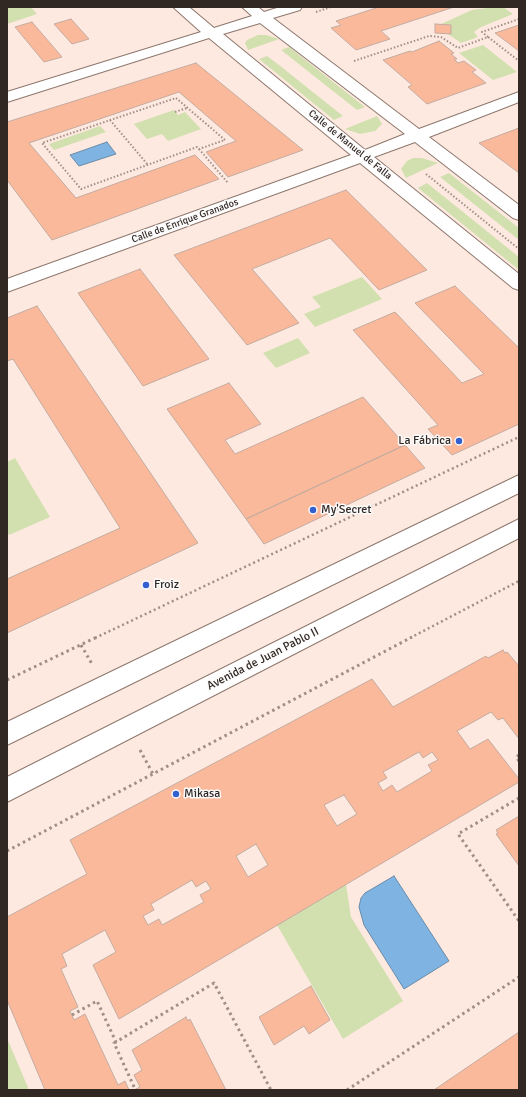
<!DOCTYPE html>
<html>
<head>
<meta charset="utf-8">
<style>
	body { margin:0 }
	#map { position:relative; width:526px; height:1097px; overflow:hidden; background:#fee9e0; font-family:Signika,sans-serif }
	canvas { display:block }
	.frame { position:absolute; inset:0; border:8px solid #312723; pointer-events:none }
</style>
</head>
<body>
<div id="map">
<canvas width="526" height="1097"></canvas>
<div class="frame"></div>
</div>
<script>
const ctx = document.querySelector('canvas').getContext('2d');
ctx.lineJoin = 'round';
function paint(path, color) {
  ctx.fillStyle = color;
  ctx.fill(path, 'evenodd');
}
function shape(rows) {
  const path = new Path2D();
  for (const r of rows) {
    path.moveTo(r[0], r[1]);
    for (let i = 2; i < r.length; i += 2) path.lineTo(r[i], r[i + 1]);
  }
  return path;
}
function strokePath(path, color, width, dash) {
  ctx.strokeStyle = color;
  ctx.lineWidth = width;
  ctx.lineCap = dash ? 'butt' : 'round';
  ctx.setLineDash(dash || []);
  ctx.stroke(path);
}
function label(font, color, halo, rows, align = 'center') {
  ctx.font = font + ' Signika,sans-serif';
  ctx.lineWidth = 3;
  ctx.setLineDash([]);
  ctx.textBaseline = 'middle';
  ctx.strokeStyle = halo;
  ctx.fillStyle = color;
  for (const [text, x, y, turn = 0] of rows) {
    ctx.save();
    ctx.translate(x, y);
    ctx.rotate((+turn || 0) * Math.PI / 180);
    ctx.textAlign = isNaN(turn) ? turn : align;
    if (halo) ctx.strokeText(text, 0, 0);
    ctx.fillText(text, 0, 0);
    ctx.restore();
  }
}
paint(shape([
	[7,7,31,7,37,14,7,24],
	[495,7,503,7,513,14,481,27,474,32,478,37,461,43,448,34,451,33,450,25,441,24,472,10],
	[258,35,266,35,279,39,248,50,245,43,247,40],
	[483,45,517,72,493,80,459,53],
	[289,47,365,107,357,110,281,50],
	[267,56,279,65,343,116,334,120,259,59],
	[174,110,178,115,185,112,201,129,168,141,162,134,147,139,134,124],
	[377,116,382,124,375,131,360,134,345,129],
	[100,126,106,132,54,150,49,144],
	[413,158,422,158,438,163,406,178,401,169,407,161],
	[449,173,519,228,519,240,440,177],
	[427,183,519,257,519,270,418,188],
	[362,277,382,299,315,327,304,314,321,307,312,297],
	[298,338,310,353,276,368,263,353],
	[15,458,50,517,9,535,7,532,7,462],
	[346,884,351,917,403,1001,343,1039,277,925],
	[7,1038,29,1090,7,1090]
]), '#d2e0af');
const water = shape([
	[107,142,116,154,79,166,70,155,107,142],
	[394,876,449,961,404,989,364,925,359,907,361,898,365,893,394,876]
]);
paint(water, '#7fb4e2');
strokePath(water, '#688aa9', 1);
const building = shape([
	[379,7,454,7,381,31,390,39,356,50,331,28,341,25,336,21,379,7],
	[71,19,89,39,72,44,54,24,71,19],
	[32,22,62,57,44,62,15,27,32,22],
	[435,24,451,25,451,34,435,33,435,24],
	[519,25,519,51,495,33,519,25],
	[439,41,454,53,451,54,457,59,454,59,458,63,464,61,476,70,472,72,486,83,427,104,408,87,412,85,383,60,410,51,412,52,439,41],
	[196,63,303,150,228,177,206,152,236,141,179,92,29,143,76,198,195,155,219,179,52,240,7,180,7,122,196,63],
	[519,128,519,173,479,143,519,128],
	[346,190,427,270,379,290,330,238,252,269,299,323,247,345,174,255,346,190],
	[140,269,209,359,143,386,78,293,140,269],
	[455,286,519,348,519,424,452,455,428,429,438,425,353,330,395,312,462,383,484,374,415,303,455,286],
	[37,306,198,543,7,633,7,579,120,528,13,359,7,361,7,318,37,306],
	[229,383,261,424,225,440,235,454,363,397,405,445,246,519,167,409,229,383],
	[405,445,425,468,264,544,246,519,405,445],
	[503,650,505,653,507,652,519,666,519,739,503,718,498,720,491,712,457,731,470,749,488,739,519,779,519,782,119,1019,93,965,116,952,105,930,62,954,67,966,61,969,78,1007,70,1011,74,1020,85,1014,118,1085,125,1081,129,1090,45,1090,7,1000,7,917,87,874,70,840,372,679,393,707,486,656,488,658,503,650],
	[419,752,423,758,432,752,438,760,428,765,432,771,397,792,392,785,383,791,378,783,387,778,383,772,419,752],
	[344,795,357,814,337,826,324,805,344,795],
	[256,844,268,865,248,877,236,856,256,844],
	[192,880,196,887,206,881,211,889,200,895,204,902,162,925,159,919,148,925,143,916,154,910,151,904,192,880],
	[519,816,519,866,496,834,498,833,496,830,519,816],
	[311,986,330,1020,309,1034,304,1026,274,1045,259,1017,311,986],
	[186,1017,188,1021,190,1019,226,1090,134,1090,140,1087,134,1075,142,1070,132,1050,186,1017],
	[519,1032,519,1090,434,1090,519,1032]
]);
paint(building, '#fbb99b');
strokePath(building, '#c3aba0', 1);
const minor = shape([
	[173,7,189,7,214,28,252,16,242,7,258,7,264,12,280,7,302,7,300,10,273,18,419,129,519,92,519,102,429,137,519,205,519,220,513,218,415,142,374,157,519,274,519,290,513,288,360,163,7,292,7,279,351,155,209,38,7,102,7,92,201,32,173,7],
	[260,23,405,134,365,150,223,34,260,23],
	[519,475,519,493,7,745,7,722,519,475],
	[519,519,519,538,7,802,7,777,519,519]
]);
strokePath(minor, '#8d776d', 2);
strokePath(shape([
	[316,12,331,7],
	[488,37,482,32,519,19],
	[354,61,429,36,441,37,458,48,488,37,519,61],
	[176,98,225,140,199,149,197,147,81,189,42,143,176,98],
	[175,112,187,108],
	[110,120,148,165],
	[199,149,228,183],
	[426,174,519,249]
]), '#9f8f88', 2, [1.5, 2]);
strokePath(shape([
	[95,638,519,437],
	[410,638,519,581]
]), '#9f8f88', 2.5, [2, 3]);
strokePath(shape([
	[81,645,92,664],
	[7,680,97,637],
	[140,750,153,774],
	[519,755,516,757,519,761],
	[519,798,458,834,519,921],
	[7,851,412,637],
	[72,1015,97,1001,116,1042,214,983,271,1090],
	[116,1042,114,1043,135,1089],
	[347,1090,519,977]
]), '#9f8f88', 3, [2.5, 3.5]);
paint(minor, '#fff');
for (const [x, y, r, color] of [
	[459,441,4,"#335fcf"],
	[313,510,4,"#335fcf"],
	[146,585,4,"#335fcf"],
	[176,794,4,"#335fcf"]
]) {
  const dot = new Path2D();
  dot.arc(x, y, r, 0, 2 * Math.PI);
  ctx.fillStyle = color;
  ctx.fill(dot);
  strokePath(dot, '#fbfbfb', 1.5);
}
label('10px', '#312723', '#fbfbfb', [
	["Calle de Manuel de Falla",350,145,39],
	["Calle de Enrique Granados",185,221,-20]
]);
label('12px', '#312723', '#fbfbfb', [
	["La Fábrica",451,441,"right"],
	["My'Secret",321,510],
	["Froiz",154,585],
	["Mikasa",184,794]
], 'left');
label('12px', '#312723', '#fbfbfb', [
	["Avenida de Juan Pablo II",263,659,-27]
]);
</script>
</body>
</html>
